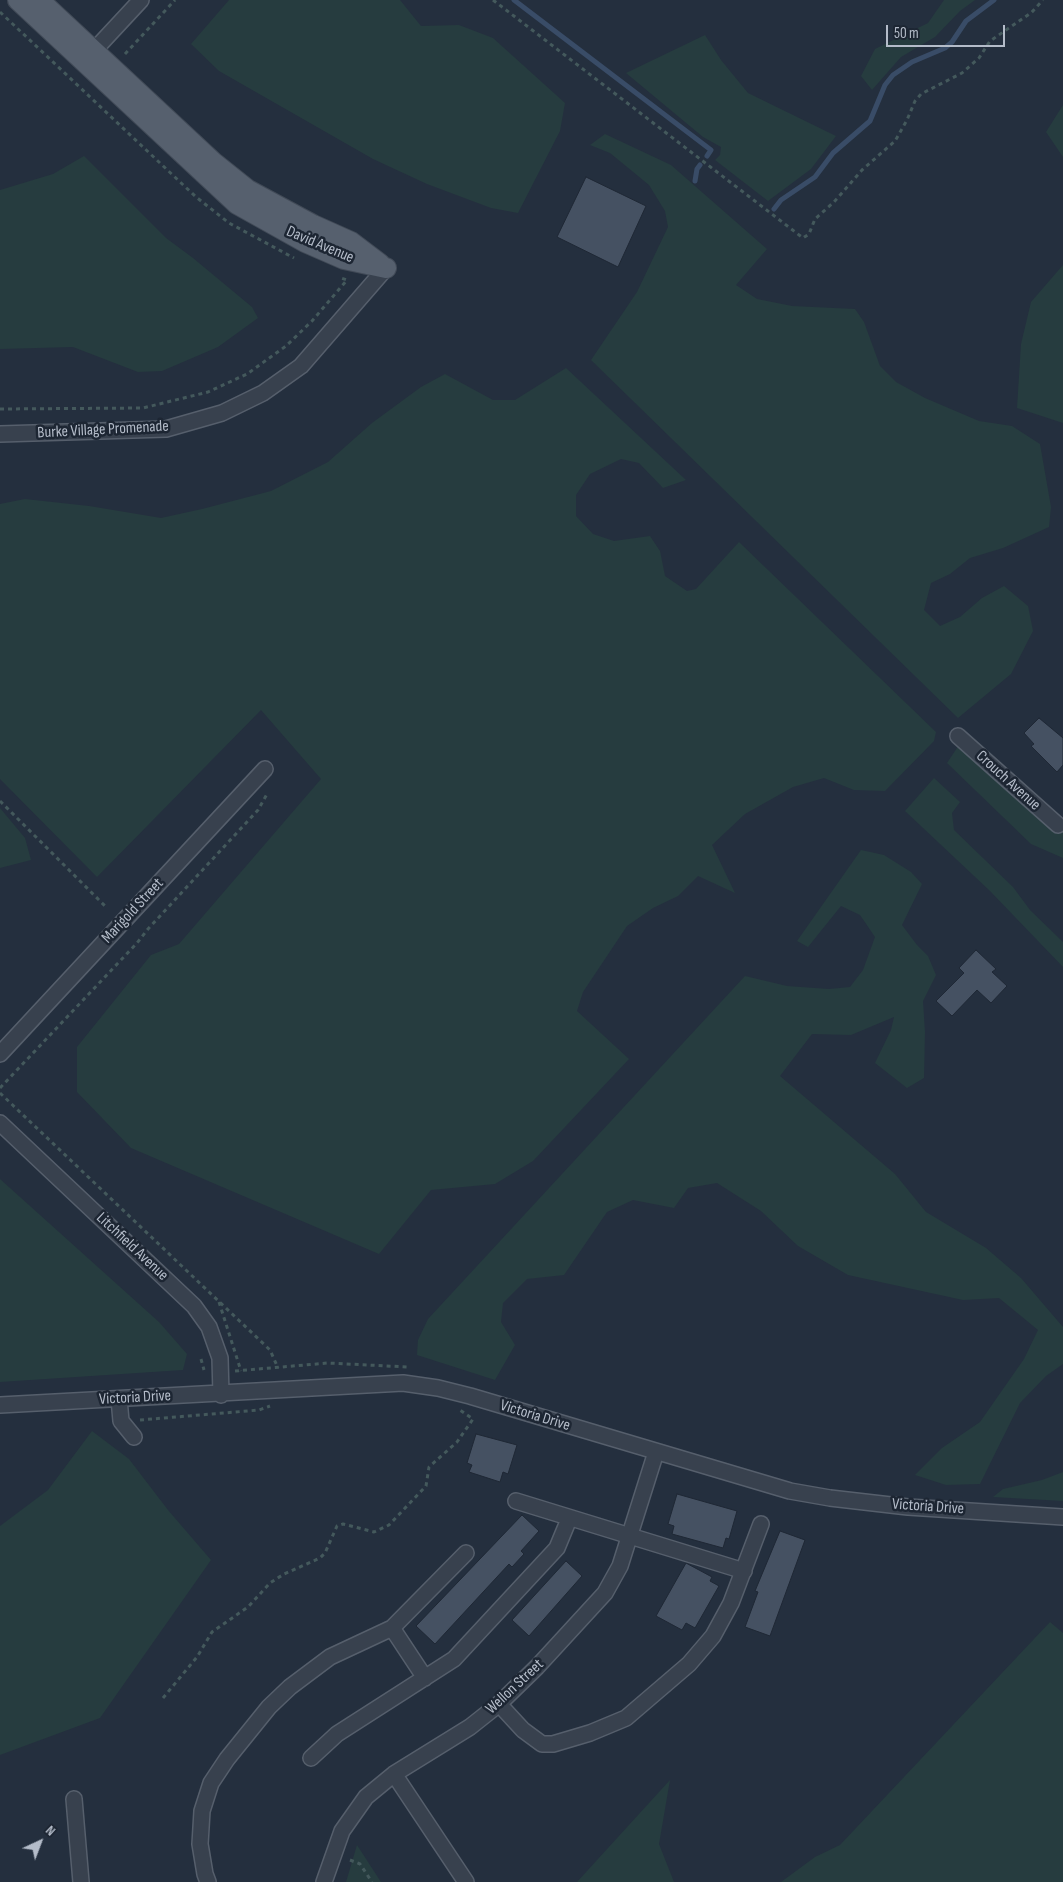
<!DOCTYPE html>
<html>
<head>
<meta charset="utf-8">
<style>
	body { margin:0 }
	#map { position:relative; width:1063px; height:1882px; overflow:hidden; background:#242f3e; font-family:"Sofia Sans Condensed",sans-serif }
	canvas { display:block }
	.north { position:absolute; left:15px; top:1817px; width:50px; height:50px; -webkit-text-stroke:4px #1d2633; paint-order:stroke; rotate:43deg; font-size:14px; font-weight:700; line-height:20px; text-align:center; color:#b4bcc9 }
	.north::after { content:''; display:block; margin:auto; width:18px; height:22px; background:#b4bcc9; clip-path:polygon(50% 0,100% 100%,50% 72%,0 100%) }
	.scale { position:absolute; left:886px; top:25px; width:119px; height:22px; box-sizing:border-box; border:2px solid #b4bcc9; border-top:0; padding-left:6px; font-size:15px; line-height:18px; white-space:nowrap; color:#b4bcc9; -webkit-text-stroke:4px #1d2633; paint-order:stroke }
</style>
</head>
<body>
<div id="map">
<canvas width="1063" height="1882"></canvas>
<div class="north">N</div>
<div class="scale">50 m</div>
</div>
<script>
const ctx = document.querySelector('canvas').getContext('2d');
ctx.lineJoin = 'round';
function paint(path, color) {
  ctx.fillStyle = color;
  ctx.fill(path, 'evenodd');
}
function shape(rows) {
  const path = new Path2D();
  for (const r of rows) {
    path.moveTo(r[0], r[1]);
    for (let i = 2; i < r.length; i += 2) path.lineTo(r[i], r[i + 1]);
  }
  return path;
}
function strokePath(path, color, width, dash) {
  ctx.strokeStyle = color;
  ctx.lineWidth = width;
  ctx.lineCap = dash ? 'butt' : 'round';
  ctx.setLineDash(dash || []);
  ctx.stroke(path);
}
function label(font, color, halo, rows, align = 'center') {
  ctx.font = font + ' "Sofia Sans Condensed",sans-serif';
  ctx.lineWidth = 5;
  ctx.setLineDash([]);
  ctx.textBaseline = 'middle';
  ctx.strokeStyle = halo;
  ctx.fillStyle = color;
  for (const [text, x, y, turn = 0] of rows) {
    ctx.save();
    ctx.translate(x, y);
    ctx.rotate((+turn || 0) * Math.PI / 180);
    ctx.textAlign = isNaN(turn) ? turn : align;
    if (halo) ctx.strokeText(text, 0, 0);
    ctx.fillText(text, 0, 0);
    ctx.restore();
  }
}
paint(shape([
	[229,0,400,0,421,26,459,25,493,38,565,103,560,131,518,213,491,208,427,184,373,159,219,71,191,44],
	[944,0,975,0,960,11,935,37,901,57,872,90,861,76,875,49,928,23],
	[705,35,721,60,748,93,836,136,811,169,768,201,715,160,720,155,721,147,703,137,626,73],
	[1063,105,1063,157,1046,132],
	[605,134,671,165,767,249,736,285,757,299,792,306,855,309,864,322,880,366,896,382,925,398,979,421,1012,426,1040,444,1051,507,1049,527,1003,548,970,558,950,574,931,583,924,610,940,626,960,617,982,598,1004,586,1028,606,1033,631,1011,674,958,718,591,360,637,292,668,227,665,211,649,185,610,153,590,145],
	[84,156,166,238,193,258,252,307,258,318,218,347,162,371,138,372,73,347,0,349,0,190,53,174],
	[1063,265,1063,423,1017,408,1021,344,1031,302],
	[566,368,686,480,663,488,639,463,621,459,590,474,576,495,576,516,593,534,614,541,650,536,660,551,665,576,687,591,696,589,739,542,936,732,934,741,885,791,854,790,824,778,793,787,745,814,712,845,735,893,698,876,678,896,653,908,627,926,583,992,577,1011,629,1059,533,1161,495,1184,431,1190,379,1254,131,1148,77,1092,77,1047,151,955,179,944,321,779,261,710,97,877,0,779,0,504,25,499,89,506,161,518,202,509,271,491,328,462,372,423,421,387,445,374,493,400,515,400],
	[963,739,1055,831,1063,831,1063,858,1031,844,947,763],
	[934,778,960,802,952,813,954,830,1013,887,1030,910,1063,942,1063,967,990,891,905,811],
	[0,808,25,838,31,860,0,868],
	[861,850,884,855,911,872,922,884,902,925,917,945,928,956,936,975,923,1001,925,1032,924,1078,907,1088,875,1063,891,1030,894,1017,851,1035,812,1034,780,1076,895,1174,926,1212,986,1248,1021,1278,1063,1327,1063,1364,1046,1376,1020,1403,980,1484,946,1485,915,1475,942,1448,980,1422,1024,1359,1038,1330,999,1298,963,1300,848,1275,798,1246,761,1211,717,1183,688,1188,674,1208,633,1200,607,1212,564,1275,527,1279,503,1303,501,1322,515,1345,495,1380,417,1355,418,1340,428,1319,745,976,787,986,829,989,850,987,863,970,875,937,860,915,841,906,808,947,797,941],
	[0,1179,159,1322,187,1354,183,1370,0,1382],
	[92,1431,129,1459,168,1510,211,1560,100,1718,0,1755,0,1526,48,1490],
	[1063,1472,1063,1501,993,1497,1003,1489,1042,1480],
	[1050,1622,1063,1633,1063,1882,781,1882,815,1857,840,1845],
	[670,1780,659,1844,674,1882,577,1882],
	[357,1845,381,1882,346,1882]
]), '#263c3f');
strokePath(shape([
	[514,0,711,150,707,156],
	[695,181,697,169,700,165],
	[774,209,781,200,815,177,833,153,870,121,885,85,893,75,912,62,945,48,952,42,966,21,994,0]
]), '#394c67', 5);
const building = shape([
	[586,177,646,206,618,267,557,237,586,177],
	[1039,718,1063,738,1063,765,1057,772,1031,746,1034,744,1024,733,1039,718],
	[976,950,996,969,992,972,1007,986,991,1003,977,990,952,1016,936,1001,964,973,959,968,976,950],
	[476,1434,517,1445,508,1474,503,1472,500,1482,469,1472,472,1465,467,1463,476,1434],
	[677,1494,737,1511,729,1539,726,1538,723,1548,672,1534,674,1526,668,1524,677,1494],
	[522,1515,539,1531,521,1551,524,1554,512,1567,509,1564,435,1644,416,1626,522,1515],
	[780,1531,805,1540,770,1636,745,1627,758,1592,755,1591,780,1531],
	[566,1561,582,1576,529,1636,512,1620,566,1561],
	[686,1563,712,1577,710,1581,719,1586,695,1628,686,1623,682,1630,656,1616,686,1563]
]);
paint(building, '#455162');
strokePath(building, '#1f2835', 1);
const minor = shape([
	[88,57,141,0],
	[0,434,166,429,222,413,263,393,301,366,386,268],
	[958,736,1058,825],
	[0,1054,265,769],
	[0,1123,194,1306,209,1327,220,1358,221,1395],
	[119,1399,121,1421,134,1437],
	[0,1405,403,1383,438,1388,470,1396,790,1491,830,1498,908,1507,1063,1517],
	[516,1501,744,1571],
	[392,1628,425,1678],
	[499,1704,523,1730,542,1744,553,1744,590,1733,626,1718,689,1664,713,1636,731,1603,761,1524],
	[311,1758,337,1734,454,1659,557,1548,569,1519],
	[394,1774,466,1882],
	[74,1799,81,1882],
	[208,1882,205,1874,200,1844,202,1811,211,1783,227,1759,269,1707,290,1687,330,1657,392,1628,466,1553],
	[324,1882,342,1831,366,1797,394,1774,470,1727,499,1704,537,1667,605,1593,620,1566,656,1452]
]);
const major = shape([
	[18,0,237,204,305,242,344,259,386,268],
	[39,0,213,162,248,190,313,225,351,242,380,264]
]);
strokePath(minor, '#565f6c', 18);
strokePath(major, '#414a57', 22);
strokePath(shape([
	[493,0,803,238,809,234,815,219,834,202,862,170,895,141,907,120,915,101,921,94,962,73,979,58,990,41,1031,13,1043,0],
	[0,12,196,197,229,223,294,258],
	[125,54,175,0],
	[0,409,143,408,208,392,247,374,286,346,312,321,347,280,341,278],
	[0,801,107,908],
	[0,1088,137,943,148,929,258,810,267,794],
	[0,1093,270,1350,278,1368],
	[219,1302,241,1371],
	[201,1359,204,1370],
	[235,1371,328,1363,407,1367],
	[140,1420,259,1410,270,1406],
	[163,1698,197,1657,212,1632,248,1607,270,1583,284,1574,320,1558,325,1553,337,1526,343,1524,374,1532,389,1525,426,1486,429,1467,457,1442,473,1419,460,1410],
	[350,1860,360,1864,372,1882]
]), '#44595c', 3, [4, 4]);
strokePath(minor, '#38414e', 15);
strokePath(major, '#56606e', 20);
label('16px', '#b4bcc9', '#1d2633', [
	["David Avenue",320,245,23],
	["Burke Village Promenade",103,430,-3],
	["Crouch Avenue",1008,781,42],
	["Marigold Street",133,911,-47],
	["Litchfield Avenue",132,1247,43],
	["Victoria Drive",135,1398,-3],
	["Victoria Drive",535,1416,17],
	["Victoria Drive",928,1507,4],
	["Wellon Street",515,1687,-43]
]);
</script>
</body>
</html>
